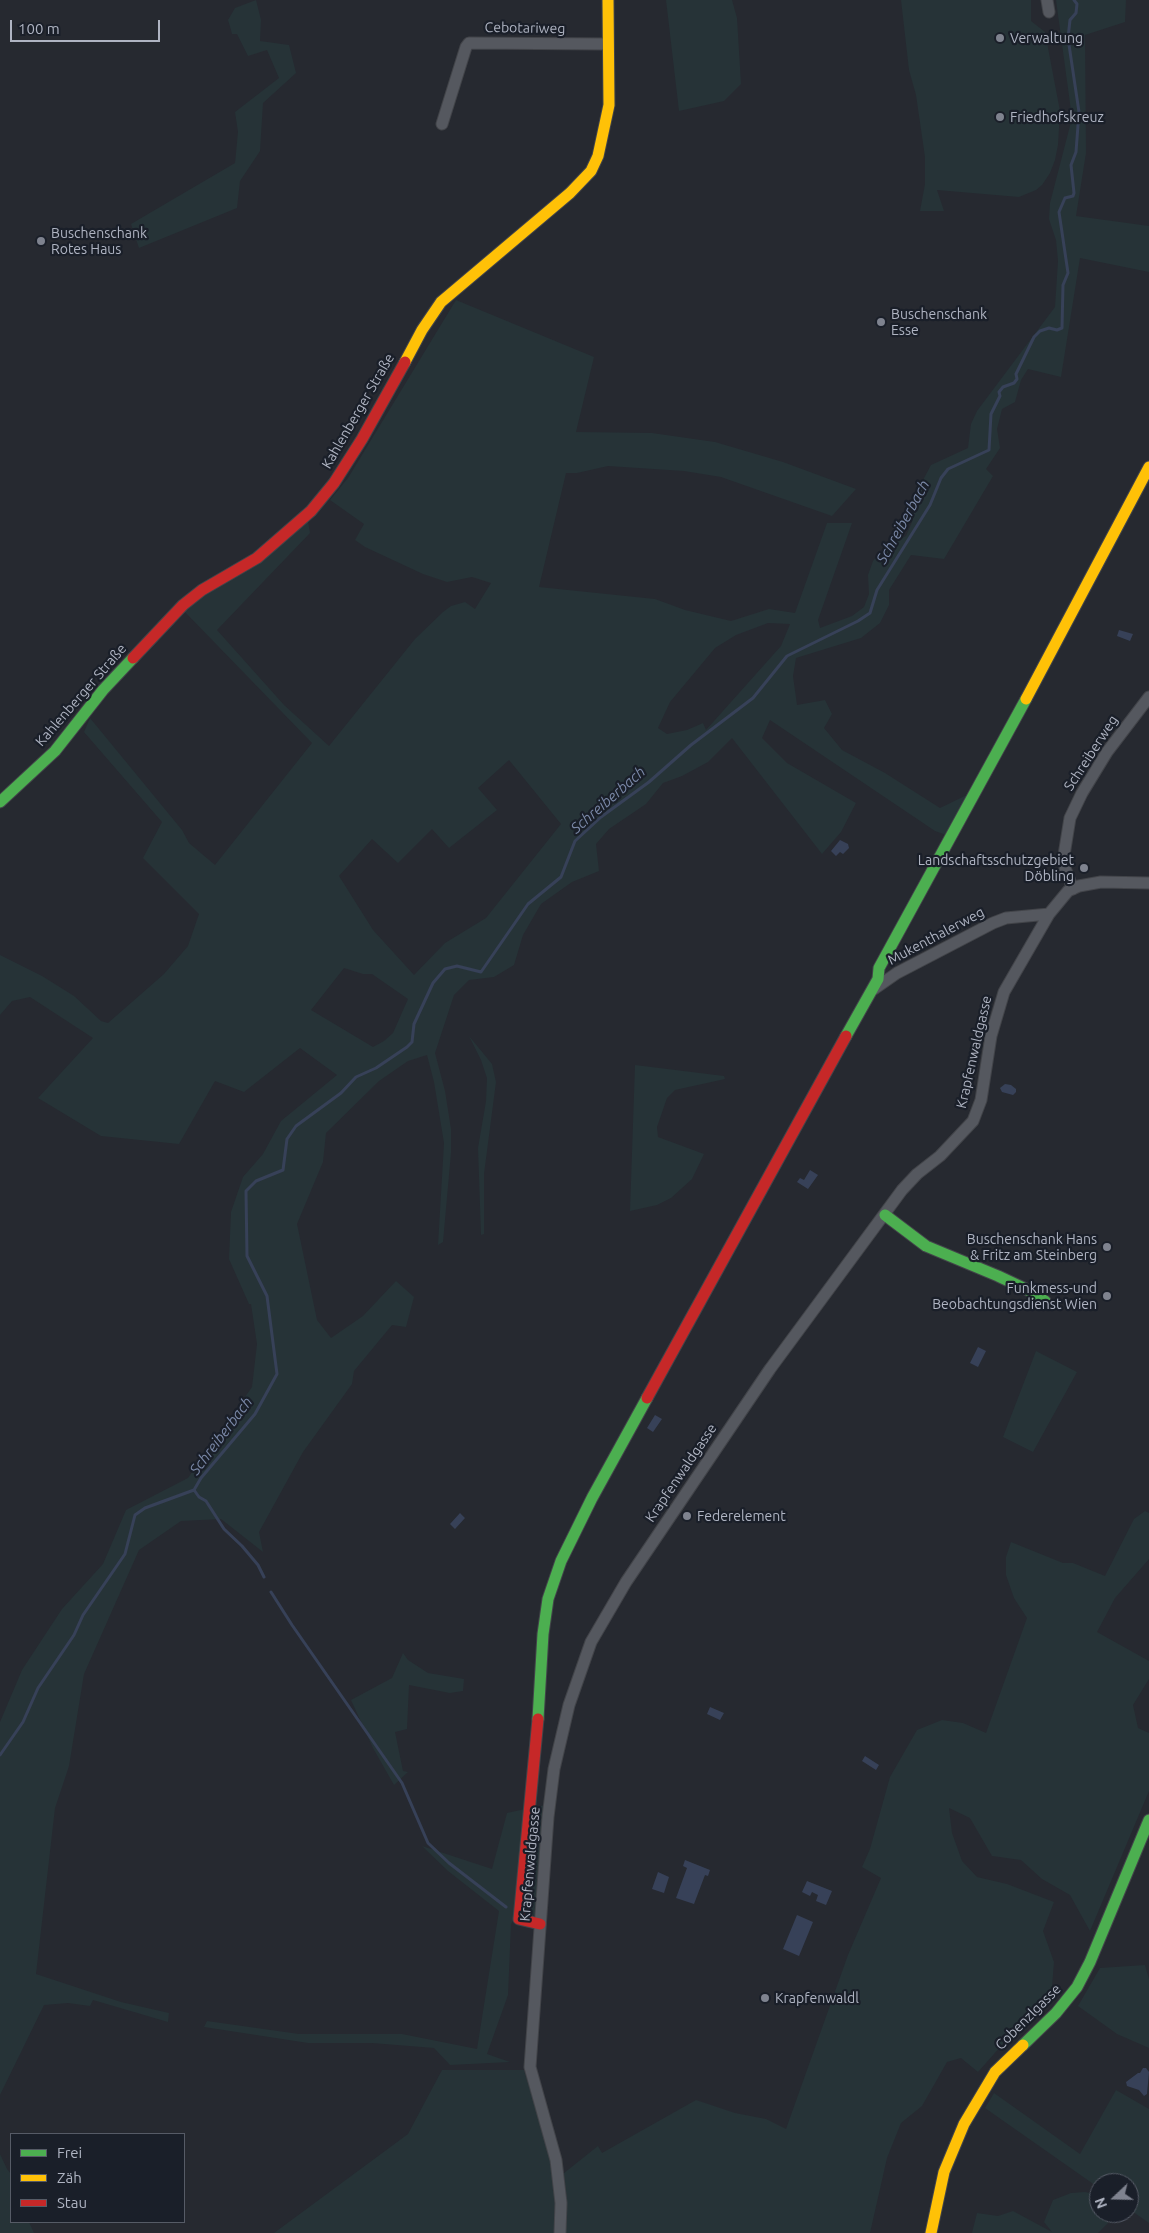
<!DOCTYPE html>
<html>
<head>
<meta charset="utf-8">
<style>
	body { margin:0 }
	#map { position:relative; width:1149px; height:2233px; overflow:hidden; background:#262930; font-family:Ubuntu,sans-serif }
	canvas { display:block }
	.legend { position:absolute; left:10px; top:2133px; width:175px; height:90px; box-sizing:border-box; background:#1a1f29; border:1px solid #565b66; margin:0; padding:6px 9px; list-style:none; font-size:15px; color:#afb4c2 }
	.legend li { display:flex; align-items:center; gap:10px; height:25px }
	.legend b { width:25px; border:1px solid #565b66 }
	.north { position:absolute; left:1089px; top:2173px; width:50px; height:50px; box-sizing:border-box; background:#1a1f29; border:1px solid #565b66; border-radius:50%; rotate:249deg; font-size:14px; font-weight:700; line-height:20px; text-align:center; color:#afb4c2 }
	.north::after { content:''; display:block; margin:auto; width:18px; height:22px; background:#7f838f; clip-path:polygon(50% 0,100% 100%,50% 72%,0 100%) }
	.scale { position:absolute; left:10px; top:20px; width:150px; height:22px; box-sizing:border-box; border:2px solid #afb4c2; border-top:0; padding-left:6px; font-size:15px; line-height:18px; white-space:nowrap; color:#afb4c2; -webkit-text-stroke:4px #1a1f29; paint-order:stroke }
</style>
</head>
<body>
<div id="map">
<canvas width="1149" height="2233"></canvas>
<ul class="legend">
<li><b style="height:6px;background:#4caf50"></b>Frei</li>
<li><b style="height:6px;background:#ffc107"></b>Zäh</li>
<li><b style="height:6px;background:#c62828"></b>Stau</li>
</ul>
<div class="north">N</div>
<div class="scale">100 m</div>
</div>
<script>
const ctx = document.querySelector('canvas').getContext('2d');
ctx.lineJoin = 'round';
function paint(path, color) {
  ctx.fillStyle = color;
  ctx.fill(path, 'evenodd');
}
function shape(rows) {
  const path = new Path2D();
  for (const r of rows) {
    path.moveTo(r[0], r[1]);
    for (let i = 2; i < r.length; i += 2) path.lineTo(r[i], r[i + 1]);
  }
  return path;
}
function strokePath(path, color, width, dash) {
  ctx.strokeStyle = color;
  ctx.lineWidth = width;
  ctx.lineCap = dash ? 'butt' : 'round';
  ctx.setLineDash(dash || []);
  ctx.stroke(path);
}
function label(font, color, halo, rows, align = 'center') {
  ctx.font = font + ' Ubuntu,sans-serif';
  ctx.lineWidth = 4.5;
  ctx.setLineDash([]);
  ctx.textBaseline = 'middle';
  ctx.strokeStyle = halo;
  ctx.fillStyle = color;
  for (const [text, x, y, turn = 0] of rows) {
    ctx.save();
    ctx.translate(x, y);
    ctx.rotate((+turn || 0) * Math.PI / 180);
    ctx.textAlign = isNaN(turn) ? turn : align;
    if (halo) ctx.strokeText(text, 0, 0);
    ctx.fillText(text, 0, 0);
    ctx.restore();
  }
}
paint(shape([
	[256,0,261,20,260,41,289,45,296,73,263,103,260,151,240,181,237,208,139,248,131,224,235,163,238,132,235,112,279,78,267,50,248,56,237,34,232,34,231,30,228,20,235,8],
	[666,0,732,0,737,18,741,84,724,101,679,111],
	[901,0,1031,0,1031,21,1045,32,1060,111,1058,145,1055,160,1050,173,1042,185,1036,190,1019,197,937,190,944,211,920,211,925,184,925,157,916,95,909,70],
	[1056,0,1126,0,1125,22,1085,35,1086,153,1076,216,1149,226,1149,272,1080,258,1061,377,1028,369,1021,380,1015,402,1002,409,997,429,1000,448,986,469,993,476,944,559,911,555,889,590,889,605,880,623,861,638,796,658,793,676,797,705,825,700,832,714,824,728,842,750,885,773,940,808,975,791,949,836,935,831,770,720,762,738,787,763,856,803,841,832,822,854,732,738,708,762,682,776,663,783,646,804,609,829,596,844,599,871,572,882,541,904,523,935,514,965,494,977,469,980,454,995,435,1053,445,1091,451,1129,451,1153,443,1242,438,1245,444,1143,434,1082,427,1055,408,1061,379,1081,326,1133,323,1162,297,1224,317,1320,331,1338,363,1316,396,1281,414,1297,406,1327,392,1325,354,1371,352,1384,303,1452,259,1532,263,1552,221,1519,181,1521,139,1550,84,1674,69,1766,55,1808,36,1974,121,2002,169,2013,168,2022,93,2000,90,2006,68,2003,44,2005,0,2095,0,1722,22,1670,62,1609,103,1564,126,1510,188,1478,252,1387,257,1344,251,1304,249,1304,229,1259,231,1212,243,1177,263,1154,281,1121,337,1075,300,1048,244,1092,215,1081,179,1144,101,1136,38,1098,93,1038,30,997,12,1001,0,1015,0,955,42,976,74,996,101,1021,108,1023,164,974,188,946,199,914,143,858,162,822,84,732,90,718,182,830,189,843,215,865,312,743,184,611,308,521,310,533,217,630,284,705,329,746,415,639,443,612,451,606,465,602,475,609,491,583,472,577,447,582,423,574,365,547,355,540,364,524,330,500,348,478,456,300,594,357,576,432,652,433,715,442,783,462,856,489,832,516,721,477,684,471,608,466,577,473,566,473,539,587,655,599,685,610,731,621,769,609,795,613,827,523,852,523,818,620,820,628,852,616,864,607,869,594,868,575,873,561,885,547,906,536,912,522,913,510,923,480,931,465,968,448,971,424,977,411,1055,307,1058,261,1056,240,1049,219,1050,203,1072,118],
	[768,623,790,624,781,646,706,730,703,723,687,730,667,734,658,728,670,702,715,648,736,635],
	[509,760,561,824,486,918,445,943,414,975,373,930,339,876,372,839,398,863,432,829,449,848,497,810,478,788],
	[344,968,363,974,372,974,408,999,393,1033,384,1041,373,1047,311,1010],
	[469,1036,492,1064,496,1082,484,1174,484,1234,481,1235,478,1148,486,1101,487,1078,481,1060],
	[635,1065,724,1076,725,1079,675,1090,667,1098,657,1127,658,1137,704,1154,692,1179,671,1198,657,1205,630,1211],
	[1036,1351,1077,1372,1033,1452,1003,1437],
	[1145,1511,1149,1513,1149,1559,1115,1598,1097,1632,1149,1661,1149,1679,1133,1705,1138,1728,1149,1733,1149,1791,1090,1931,1070,1895,1042,1879,1021,1860,992,1856,970,1818,949,1808,952,1833,962,1861,977,1877,1007,1884,1054,1902,1043,1931,1054,1962,1051,2000,1009,2037,978,2072,961,2058,947,2062,922,2106,901,2123,887,2158,870,2233,274,2233,408,2134,442,2070,524,2070,550,2156,556,2201,567,2201,564,2173,598,2146,602,2153,696,2100,735,2113,766,2119,786,2129,848,1955,881,1878,862,1867,870,1849,890,1777,917,1730,942,1720,963,1723,986,1733,1027,1618,1014,1598,1006,1575,1006,1557,1011,1542,1063,1563,1073,1563,1105,1576,1134,1519],
	[403,1653,408,1660,428,1673,464,1679,463,1691,450,1693,409,1685,407,1729,395,1732,403,1771,408,1772,394,1785,373,1748,351,1700,392,1678],
	[545,1805,536,1915,530,1916,526,1910,532,1808],
	[525,1809,518,1912,511,1924,508,1995,487,2054,510,2062,450,2065,434,2048,372,2043,308,2043,204,2027,207,2021,299,2034,402,2034,477,2049,499,1911,448,1871,422,1846,492,1869,507,1813],
	[1145,1965,1149,1979,1149,2048,1117,2034,1078,2006,1100,1968],
	[1116,2090,1149,2109,1149,2223,1129,2209,1129,2183,1099,2183,1099,2188,985,2108,994,2093,1080,2154],
	[0,2154,7,2169,11,2174,11,2222,29,2222,34,2233,0,2233],
	[1085,2192,1099,2195,1099,2213,1109,2213,1108,2223,1098,2233,972,2233,977,2213,998,2216,1013,2211,1052,2232,1044,2222,1053,2200,1071,2193]
]), '#263337');
paint(shape([
	[1119,630,1133,634,1130,641,1117,636],
	[840,840,848,844,849,848,843,854,840,852,836,856,831,851],
	[1005,1084,1011,1085,1016,1089,1016,1092,1013,1095,1002,1092,1000,1088],
	[810,1170,818,1175,808,1189,797,1182,800,1178,804,1180],
	[978,1347,986,1351,978,1367,970,1363],
	[655,1415,662,1419,653,1432,647,1428],
	[460,1513,465,1518,455,1529,450,1524],
	[710,1707,724,1713,720,1720,707,1714],
	[865,1756,879,1765,876,1770,862,1761],
	[685,1860,710,1870,708,1876,705,1875,694,1904,676,1898,687,1868,683,1866],
	[658,1872,669,1877,664,1893,652,1889],
	[807,1881,832,1891,826,1905,816,1901,818,1895,812,1892,810,1896,802,1892],
	[797,1915,813,1922,799,1956,783,1949],
	[1143,2068,1146,2068,1149,2072,1147,2094,1144,2096,1139,2090,1127,2086,1126,2082,1138,2073,1140,2073]
]), '#374158');
strokePath(shape([
	[194,1490,199,1497,206,1501,224,1529,242,1546,258,1565,264,1577],
	[271,1592,292,1625,402,1783,428,1843,449,1863,506,1907],
	[0,1755,23,1722,38,1688,74,1635,83,1615,125,1554,135,1515,145,1508,194,1490,201,1478,255,1414,277,1374,267,1296,247,1256,246,1191,256,1181,283,1170,287,1139,296,1126,341,1093,356,1077,376,1068,407,1047,412,1042,414,1024,433,983,445,969,457,966,481,972,528,904,561,877,575,841,601,817,649,782,691,745,753,698,787,656,858,621,870,613,877,590,930,505,941,478,948,469,989,450,991,414,1000,396,999,392,1003,387,1014,383,1017,379,1016,374,1034,337,1040,331,1049,328,1057,330,1062,328,1063,285,1068,273,1059,212,1065,198,1073,196,1074,193,1071,165,1076,152,1079,112,1068,38,1070,20,1076,13,1077,4,1074,0]
]), '#374158', 3);
const street = shape([
	[1047,0,1049,12],
	[442,124,466,47,469,43,607,44],
	[1073,889,1065,868,1064,855,1070,818,1082,793,1107,752,1149,697],
	[874,989,897,973,993,923,1006,918,1049,914],
	[560,2233,561,2203,556,2160,530,2067,548,1817,554,1769,569,1705,591,1642,626,1582,770,1369,902,1190,917,1174,940,1156,973,1121,981,1100,991,1036,1004,992,1049,914,1068,891,1079,886,1101,882,1149,883]
]);
const fast = shape([
	[0,802,55,751,103,690,133,658],
	[846,1036,878,979,879,968,1026,699],
	[885,1215,926,1246,998,1276,1032,1292,1045,1301],
	[538,1719,543,1634,548,1599,561,1561,592,1498,647,1398],
	[1023,2045,1056,2013,1077,1987,1090,1962,1149,1820]
]);
const slow = shape([
	[405,362,422,330,441,302,570,193,591,171,598,156,609,105,608,0],
	[1026,699,1149,467],
	[931,2233,944,2172,964,2124,995,2072,1023,2045]
]);
const jam = shape([
	[133,658,183,605,202,590,257,558,311,511,334,483,362,439,405,362],
	[647,1398,846,1036],
	[538,1719,519,1919,540,1924]
]);
strokePath(street, '#424449', 13);
strokePath(fast, '#424449', 13);
strokePath(slow, '#424449', 13);
strokePath(jam, '#424449', 13);
strokePath(street, '#55585f', 11);
strokePath(fast, '#4caf50', 11);
strokePath(slow, '#ffc107', 11);
strokePath(jam, '#c62828', 11);
for (const [x, y, r, color] of [
	[1000,38,5,"#7f838f"],
	[1000,117,5,"#7f838f"],
	[41,241,5,"#7f838f"],
	[881,322,5,"#7f838f"],
	[1084,868,5,"#7f838f"],
	[1107,1247,5,"#7f838f"],
	[1107,1296,5,"#7f838f"],
	[687,1516,5,"#7f838f"],
	[765,1998,5,"#7f838f"]
]) {
  const dot = new Path2D();
  dot.arc(x, y, r, 0, 2 * Math.PI);
  ctx.fillStyle = color;
  ctx.fill(dot);
  strokePath(dot, '#1a1f29', 2);
}
label('14px', '#afb4c2', '#1a1f29', [
	["Cebotariweg",525,28,1],
	["Kahlenberger Straße",358,411,-60],
	["Kahlenberger Straße",81,695,-49],
	["Schreiberweg",1091,753,-57],
	["Mukenthalerweg",936,936,-28],
	["Krapfenwaldgasse",974,1052,-77],
	["Krapfenwaldgasse",681,1473,-56],
	["Krapfenwaldgasse",530,1864,-85],
	["Cobenzlgasse",1028,2017,-45]
]);
label('14px', '#afb4c2', '#1a1f29', [
	["Verwaltung",1010,38],
	["Friedhofskreuz",1010,117],
	["Buschenschank",51,233],
	["Rotes Haus",51,249],
	["Buschenschank",891,314],
	["Esse",891,330],
	["Landschaftsschutzgebiet",1074,860,"right"],
	["Döbling",1074,876,"right"],
	["Buschenschank Hans",1097,1239,"right"],
	["& Fritz am Steinberg",1097,1255,"right"],
	["Funkmess-und",1097,1288,"right"],
	["Beobachtungsdienst Wien",1097,1304,"right"],
	["Federelement",697,1516],
	["Krapfenwaldl",775,1998]
], 'left');
label('italic 15px', '#7a88a7', '#1a1f29', [
	["Schreiberbach",903,522,-61],
	["Schreiberbach",608,800,-41],
	["Schreiberbach",221,1436,-53]
]);
</script>
</body>
</html>
